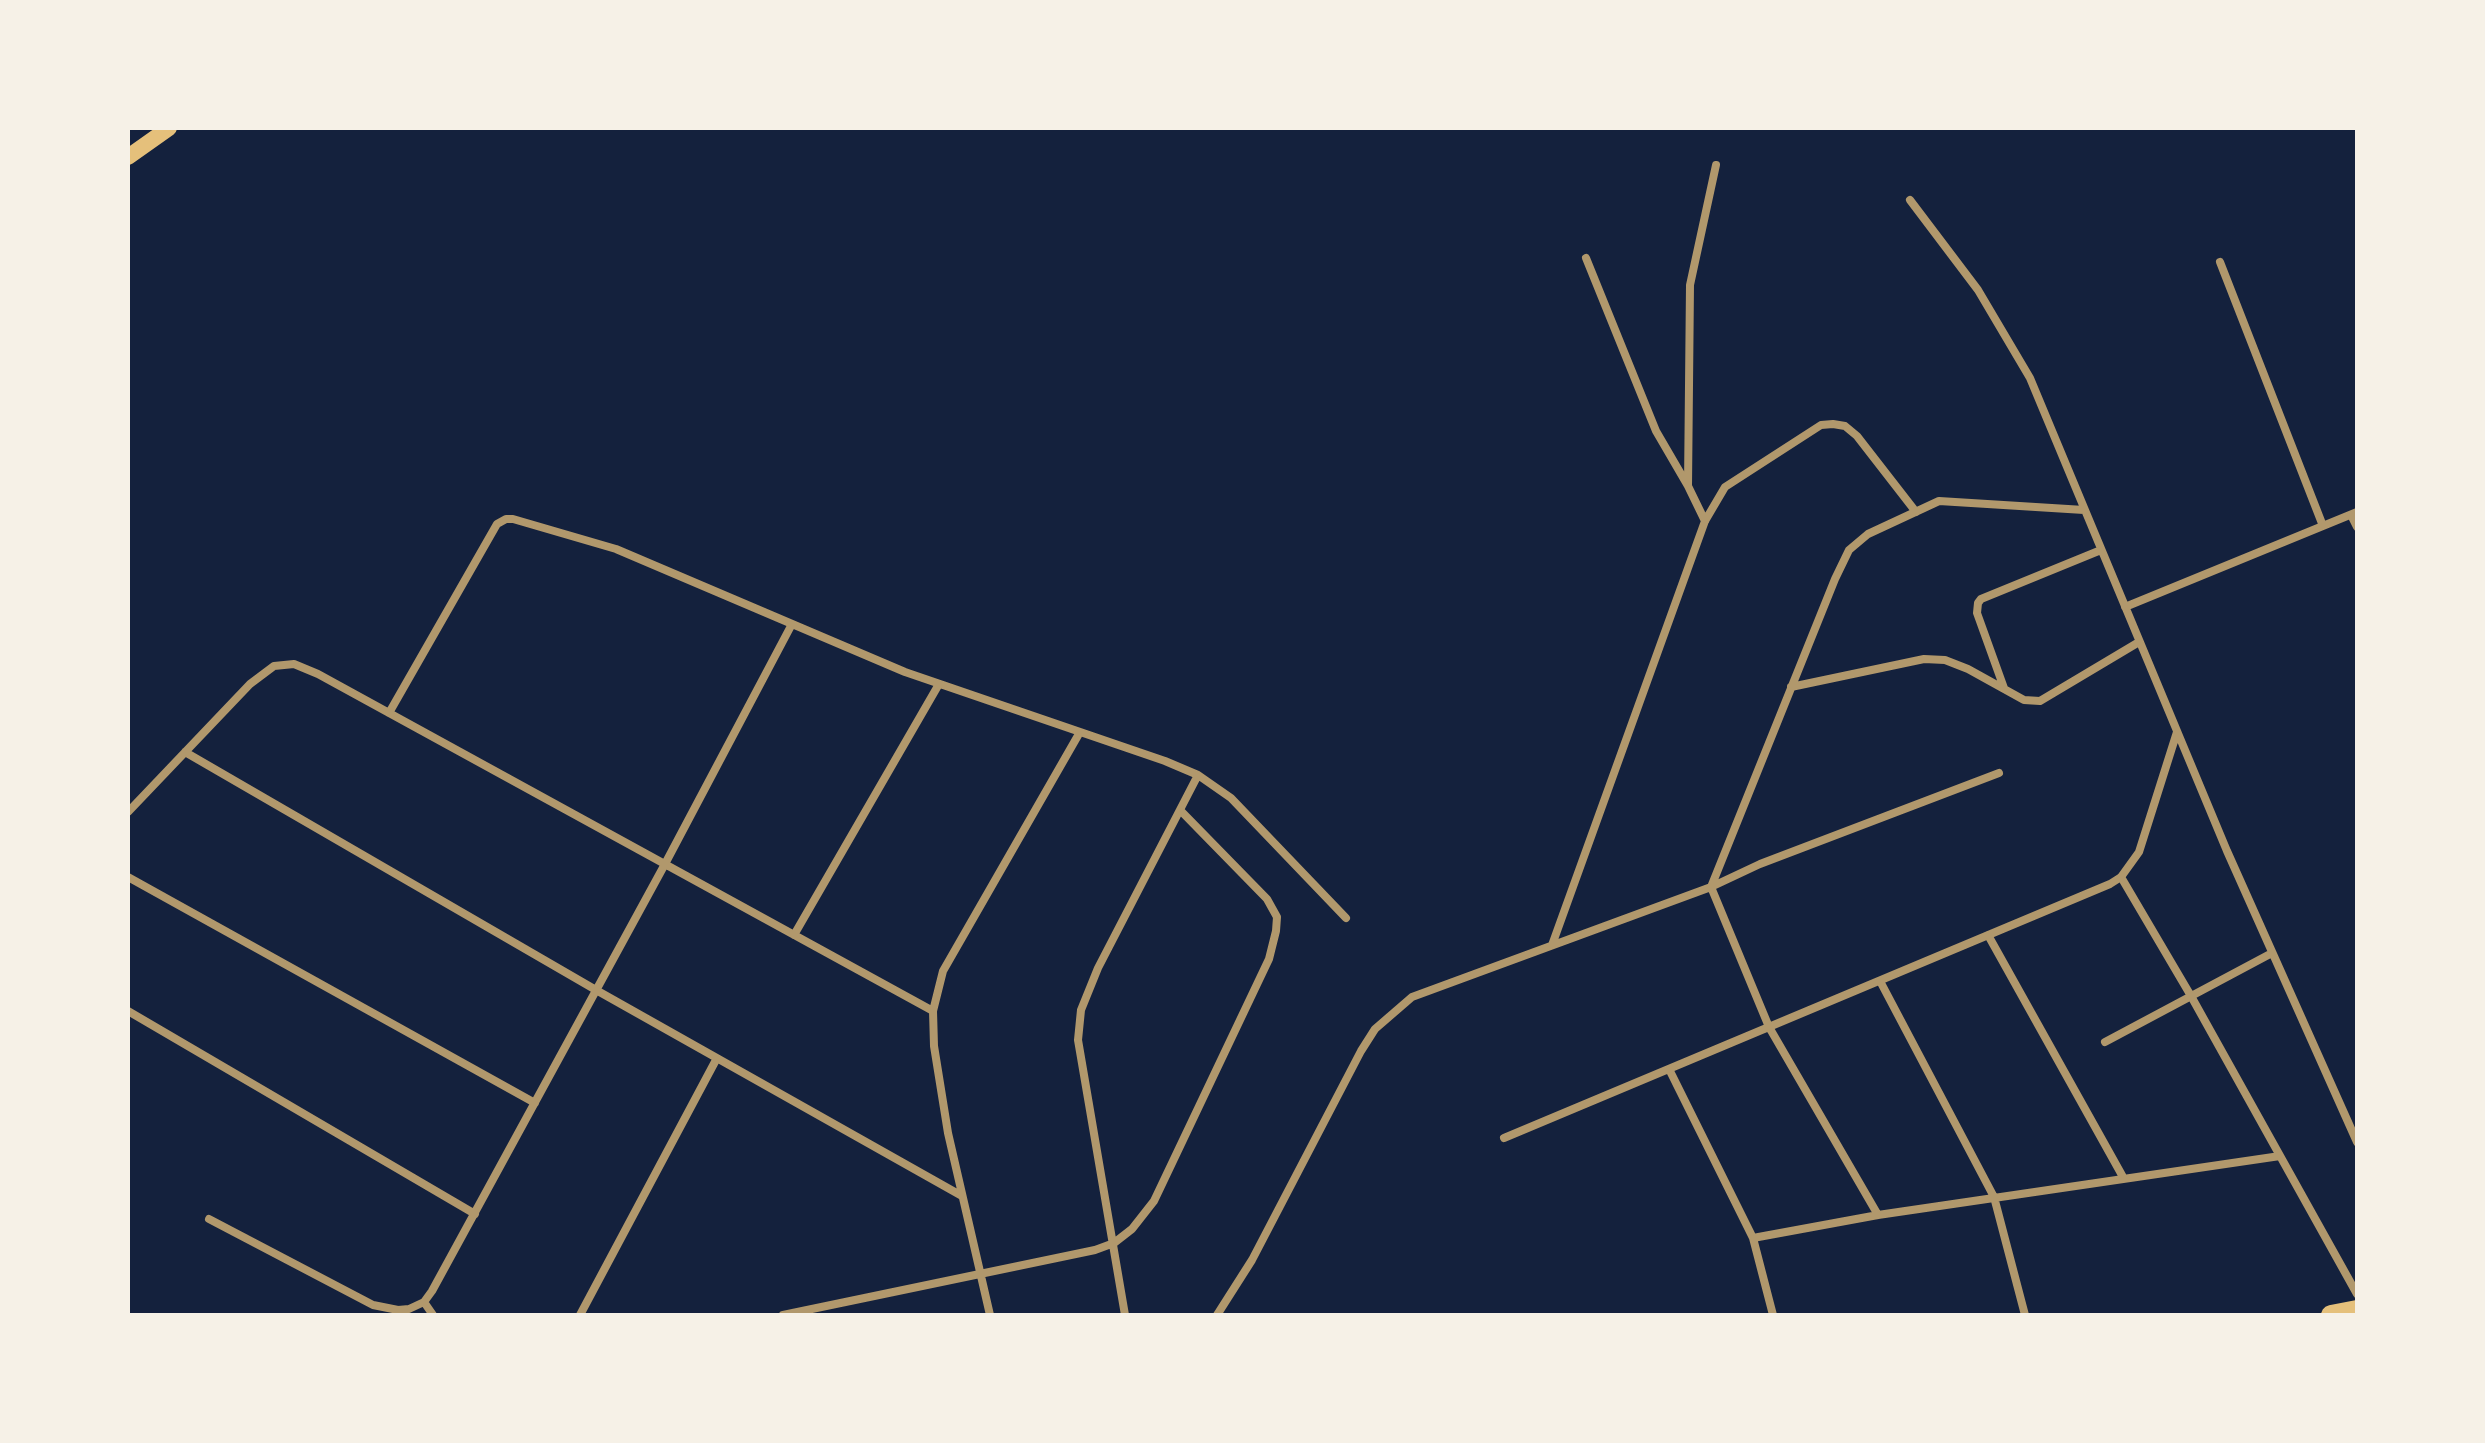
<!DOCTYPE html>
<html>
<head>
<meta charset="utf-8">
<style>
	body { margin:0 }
	#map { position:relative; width:2485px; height:1443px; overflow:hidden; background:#14213d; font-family:"DejaVu Sans",sans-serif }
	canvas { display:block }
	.frame { position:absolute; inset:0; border:130px solid #f6f1e7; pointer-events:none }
</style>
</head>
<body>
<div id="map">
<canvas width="2485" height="1443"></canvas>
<div class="frame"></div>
</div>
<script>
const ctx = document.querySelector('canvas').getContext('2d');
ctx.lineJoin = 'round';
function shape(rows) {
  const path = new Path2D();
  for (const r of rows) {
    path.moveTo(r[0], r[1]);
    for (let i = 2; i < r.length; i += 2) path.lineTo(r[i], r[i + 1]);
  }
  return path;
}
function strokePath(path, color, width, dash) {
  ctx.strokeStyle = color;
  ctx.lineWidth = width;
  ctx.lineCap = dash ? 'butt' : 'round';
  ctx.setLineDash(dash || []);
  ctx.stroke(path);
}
strokePath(shape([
	[1910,200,1978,290,2030,378,2227,851,2357,1142],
	[1586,258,1656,431,1688,486],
	[2220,262,2323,526],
	[2351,515,2357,527],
	[1705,521,1688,486,1690,285,1716,165],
	[2125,607,2357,512],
	[1791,687,1924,659,1945,660,1968,669,2024,700,2040,701,2139,642],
	[2004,688,1977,613,1978,603,1981,599,2101,550],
	[389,713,497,524,506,519,513,519,616,549,905,672,1165,761,1198,775,1231,798,1346,918],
	[185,752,596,990,962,1196],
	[128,812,250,684,274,666,294,664,318,674,933,1011],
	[128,877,535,1103],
	[2121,877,2191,996,2357,1294],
	[794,935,939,684],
	[1988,935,2123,1177],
	[1552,945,1705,521,1725,487,1821,425,1833,424,1845,426,1857,436,1916,512],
	[1880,981,1994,1197,2025,1315],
	[128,1011,475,1214],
	[2105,1042,2272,953],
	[1669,1069,1753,1238,1773,1315],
	[1504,1138,2110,884,2121,877,2139,852,2177,732],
	[1878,1215,1769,1027,1711,887,1835,579,1849,550,1868,534,1939,501,2084,510],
	[209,1219,373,1305,398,1310,409,1309,424,1302,432,1291,665,864,792,624],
	[1753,1238,1878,1215,2280,1156],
	[424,1302,433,1315],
	[580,1315,717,1058],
	[783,1315,1095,1250,1114,1243,1132,1229,1154,1201,1269,959,1276,931,1277,917,1267,899,1180,810],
	[990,1315,948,1133,934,1046,933,1011,943,971,1080,732],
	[1125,1315,1078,1040,1081,1010,1098,968,1198,775],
	[1217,1315,1252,1260,1361,1051,1375,1029,1412,997,1711,887,1760,864,1999,773]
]), '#b1986c', 8);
strokePath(shape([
	[128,157,169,128]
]), '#e5c07b', 16);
strokePath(shape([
	[2331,1315,2357,1310]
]), '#e5c07b', 20);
</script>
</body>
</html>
